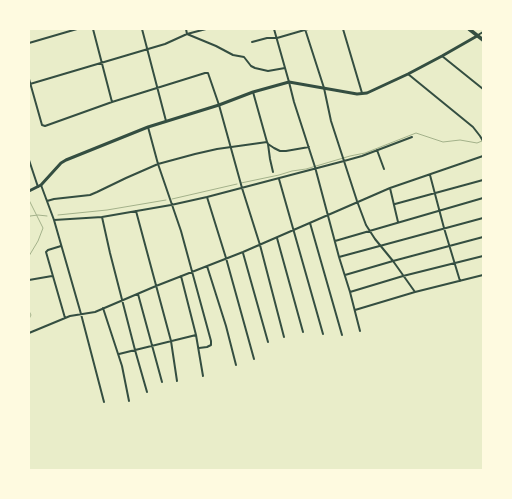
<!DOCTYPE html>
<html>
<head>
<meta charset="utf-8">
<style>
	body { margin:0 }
	#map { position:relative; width:512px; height:499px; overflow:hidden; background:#e9edc9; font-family:"Fira Sans",sans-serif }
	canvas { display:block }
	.frame { position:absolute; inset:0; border:30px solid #fefae0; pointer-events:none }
</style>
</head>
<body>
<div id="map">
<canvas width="512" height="499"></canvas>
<div class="frame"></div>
</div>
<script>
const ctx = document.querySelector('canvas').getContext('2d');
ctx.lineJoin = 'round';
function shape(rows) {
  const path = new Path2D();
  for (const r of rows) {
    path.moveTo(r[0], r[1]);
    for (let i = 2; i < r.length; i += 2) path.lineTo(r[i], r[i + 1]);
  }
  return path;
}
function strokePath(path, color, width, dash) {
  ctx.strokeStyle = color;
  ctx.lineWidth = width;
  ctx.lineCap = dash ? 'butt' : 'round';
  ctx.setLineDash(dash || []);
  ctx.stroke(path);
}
strokePath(shape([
	[241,183,279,175,292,171,306,169,350,156,365,153,416,133,443,142,460,140,477,143,482,141],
	[172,199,237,184],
	[29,200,43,228,38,241,29,256],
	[58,215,107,210,166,200],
	[29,218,30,216,38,215,47,216],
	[29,311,31,315,29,319]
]), '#a3b18a', 1);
strokePath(shape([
	[93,29,112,102],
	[142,29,166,121],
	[186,29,187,34,216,46,233,55,244,57,251,66,255,68,268,71,285,68],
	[274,29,289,82,294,102,315,167,339,257,350,292,360,331],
	[305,29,324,88,331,121,357,201,366,225,375,239,393,261,415,292],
	[343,29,362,93],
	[478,35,483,32],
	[252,42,267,38,277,38,308,29],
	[29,43,77,29],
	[442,56,483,89],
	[408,74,473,127,480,136,483,141],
	[29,79,42,125,45,126,112,102,205,73,208,73,219,105,242,188,260,245,284,337],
	[30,84,148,49,165,44,187,34,206,29],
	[253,92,267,142],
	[148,127,158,164,181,231,211,341,211,345,207,347,199,348],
	[268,144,270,159,273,172],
	[377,150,384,169],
	[29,160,38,187],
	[430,175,444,228,460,281],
	[279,179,323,334],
	[41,185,54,220,81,314,104,402],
	[390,188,398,222],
	[207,197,226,258,254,359],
	[47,201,54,199,90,195,97,192,126,178,158,164,195,154,217,149,267,142,268,144,274,148,280,151,286,151,309,147],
	[395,204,483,180],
	[136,211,171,341,177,381],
	[102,217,110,253,135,350,147,392],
	[54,220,102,217,171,205,207,197,344,161,362,156,412,137],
	[310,223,342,335],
	[277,238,303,332],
	[335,241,483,198],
	[61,246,48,250,46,252,65,318],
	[243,253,268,342],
	[339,257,483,218],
	[207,266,226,326,236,365],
	[345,275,393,261,483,237],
	[181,276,196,335,203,376],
	[29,280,52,276],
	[350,292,403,276,483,256],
	[138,294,162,382],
	[103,308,122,366,129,401],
	[355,310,415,292,483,275],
	[29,333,70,316,95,312,156,286,243,252,390,188,483,156],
	[119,354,196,335]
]), '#344e41', 2);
strokePath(shape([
	[29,191,41,185,61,163,66,160,148,127,219,105,253,92,289,82,357,94,367,93,408,74,442,56,477,36]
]), '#344e41', 3);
strokePath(shape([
	[469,29,483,40]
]), '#344e41', 3.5);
</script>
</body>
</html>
